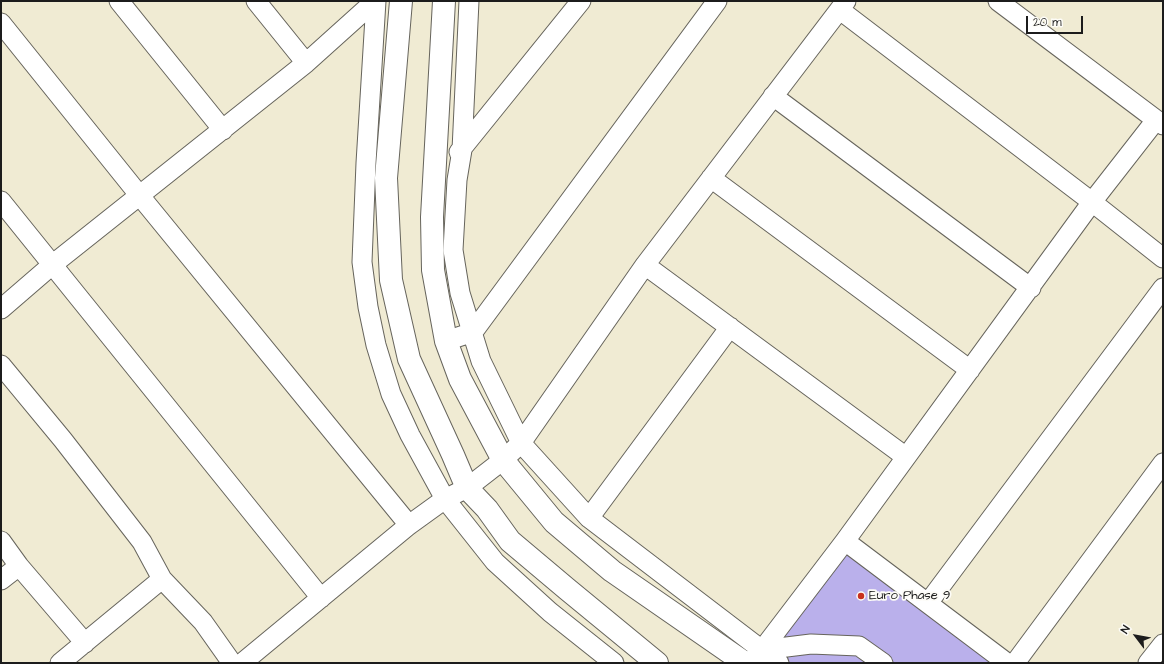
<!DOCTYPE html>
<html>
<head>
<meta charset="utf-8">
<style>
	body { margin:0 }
	#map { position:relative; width:1164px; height:664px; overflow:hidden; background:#f0ebd3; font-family:"Architects Daughter",sans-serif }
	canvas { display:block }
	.frame { position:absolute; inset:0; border:2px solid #1c1c1c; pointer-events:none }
	.north { position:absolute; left:1116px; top:616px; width:40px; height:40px; -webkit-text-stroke:3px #fdfcf7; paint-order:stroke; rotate:302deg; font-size:11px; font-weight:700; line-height:16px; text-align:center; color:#1c1c1c }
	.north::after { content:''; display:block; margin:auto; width:14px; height:18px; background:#1c1c1c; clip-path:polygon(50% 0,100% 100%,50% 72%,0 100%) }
	.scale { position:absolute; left:1026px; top:16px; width:57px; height:18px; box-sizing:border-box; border:2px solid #1c1c1c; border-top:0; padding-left:5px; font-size:12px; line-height:14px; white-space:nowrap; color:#1c1c1c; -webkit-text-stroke:3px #fdfcf7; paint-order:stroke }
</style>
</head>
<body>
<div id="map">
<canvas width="1164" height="664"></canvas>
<div class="frame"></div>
<div class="north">N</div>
<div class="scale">20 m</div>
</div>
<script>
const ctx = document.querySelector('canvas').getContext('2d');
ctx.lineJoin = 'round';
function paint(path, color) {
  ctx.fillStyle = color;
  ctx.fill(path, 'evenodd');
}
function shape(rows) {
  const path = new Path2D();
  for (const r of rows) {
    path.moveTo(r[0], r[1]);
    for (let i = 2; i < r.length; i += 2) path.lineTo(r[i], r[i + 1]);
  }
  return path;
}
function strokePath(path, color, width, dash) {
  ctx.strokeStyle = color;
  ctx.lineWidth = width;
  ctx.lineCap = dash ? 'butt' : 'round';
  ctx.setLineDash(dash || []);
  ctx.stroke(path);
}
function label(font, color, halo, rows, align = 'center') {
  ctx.font = font + ' "Architects Daughter",sans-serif';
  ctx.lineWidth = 3.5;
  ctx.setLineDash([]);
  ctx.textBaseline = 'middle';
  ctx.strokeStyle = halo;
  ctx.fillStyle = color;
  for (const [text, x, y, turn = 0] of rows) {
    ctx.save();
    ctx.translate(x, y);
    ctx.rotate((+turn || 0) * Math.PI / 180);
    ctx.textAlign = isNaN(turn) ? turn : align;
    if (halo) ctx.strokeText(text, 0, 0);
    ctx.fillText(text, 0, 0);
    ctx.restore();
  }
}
paint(shape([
	[845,541,1008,663,779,663,762,650]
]), '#bab0eb');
const street = shape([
	[119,1,223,130],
	[256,1,306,63],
	[376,1,366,163,362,262,368,307,376,345,391,394,410,435,445,499,495,562,550,612,614,663],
	[469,1,462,150,457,180,453,250,460,293,481,361,521,443,589,518,779,663],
	[998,1,1163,125],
	[840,10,1092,202,1163,258],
	[1,23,140,196,409,525],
	[773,96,1031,288],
	[459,152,581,1],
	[711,178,970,370],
	[1,201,321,598],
	[645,265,906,457],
	[1,309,52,265,306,63,375,1],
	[446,341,473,332,717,1],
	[1,365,63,440,142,542,162,579,203,622,232,663],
	[589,518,730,327],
	[1,541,19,566,85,643],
	[845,541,1007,663],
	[1,580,19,566],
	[928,603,1163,288],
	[762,650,811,644,859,646,883,663],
	[754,658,762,650,845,541,1092,202,1156,120],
	[60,663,162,579],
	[242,663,409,525,445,499,467,488,503,460,521,443,645,265,846,1],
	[1015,663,1163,463],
	[1148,663,1163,644]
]);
const primary = shape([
	[401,1,386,178,391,280,409,359,453,455,467,488,487,509,510,541,567,589,657,663],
	[444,1,432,217,433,270,446,341,460,379,503,460,554,522,612,571,745,663]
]);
strokePath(street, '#66645c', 21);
strokePath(primary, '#66645c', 24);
strokePath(street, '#fff', 19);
strokePath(primary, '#fff', 22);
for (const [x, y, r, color] of [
	[861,596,4,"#c8321e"]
]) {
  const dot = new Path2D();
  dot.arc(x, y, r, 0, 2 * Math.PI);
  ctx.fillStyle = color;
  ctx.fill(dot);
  strokePath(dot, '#fdfcf7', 1.5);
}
label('13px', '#1c1c1c', '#fdfcf7', [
	["Euro Phase 9",869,596]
], 'left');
</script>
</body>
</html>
